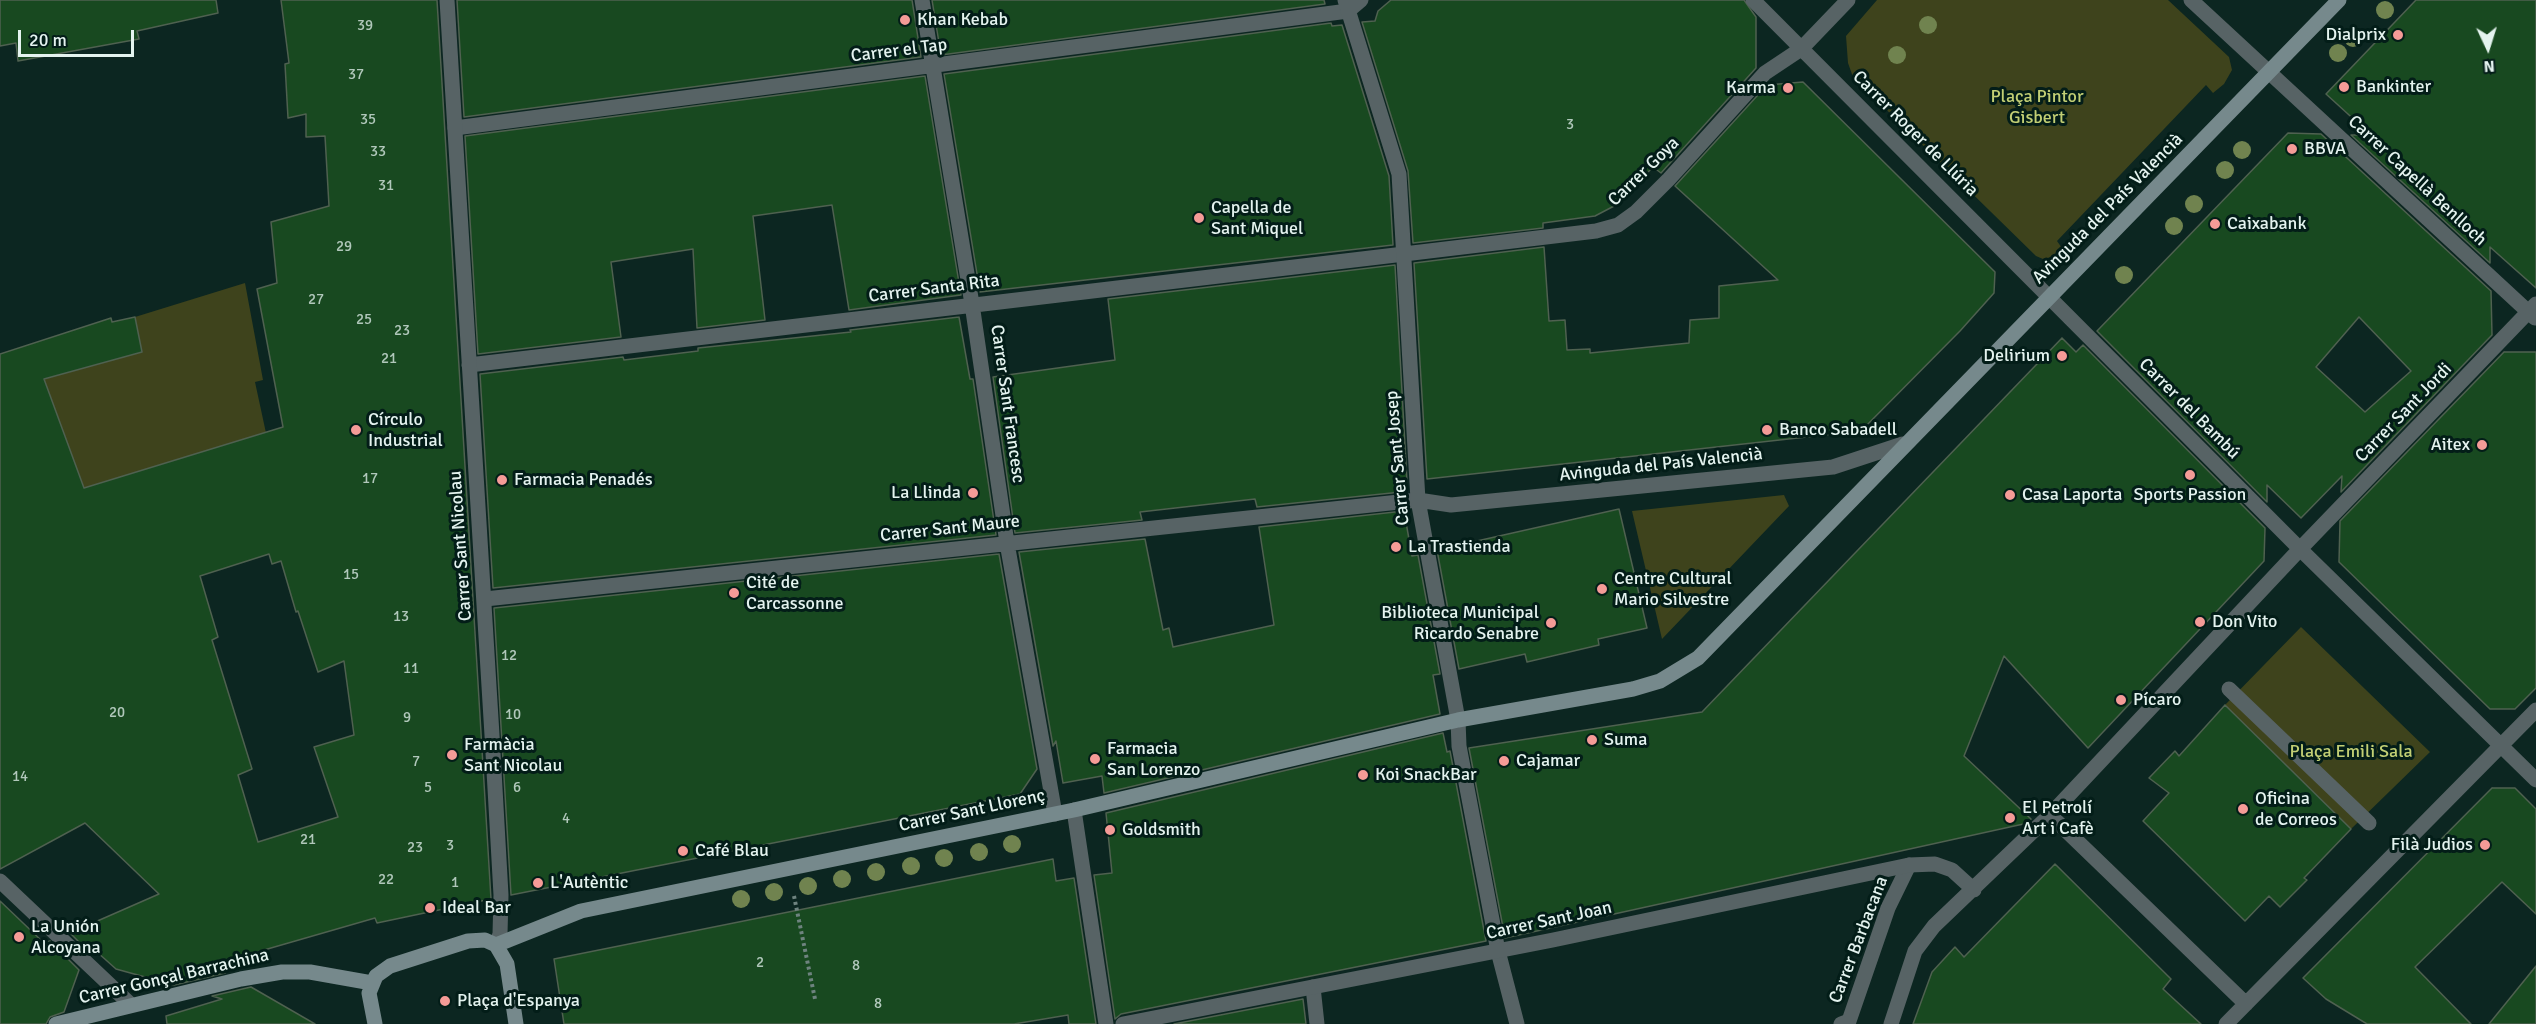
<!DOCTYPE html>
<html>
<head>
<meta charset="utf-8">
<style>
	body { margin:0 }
	#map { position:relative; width:2536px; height:1024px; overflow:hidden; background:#0c2621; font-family:Signika,sans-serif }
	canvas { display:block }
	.north { position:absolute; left:2458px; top:18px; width:60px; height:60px; -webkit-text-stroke:4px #031d18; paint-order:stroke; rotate:176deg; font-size:16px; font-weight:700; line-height:24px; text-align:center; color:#e4f3ef }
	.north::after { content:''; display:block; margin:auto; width:21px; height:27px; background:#e4f3ef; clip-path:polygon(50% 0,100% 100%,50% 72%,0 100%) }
	.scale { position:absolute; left:18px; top:30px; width:116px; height:27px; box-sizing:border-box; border:3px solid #e4f3ef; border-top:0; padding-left:8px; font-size:18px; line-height:21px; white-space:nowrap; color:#e4f3ef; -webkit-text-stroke:4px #031d18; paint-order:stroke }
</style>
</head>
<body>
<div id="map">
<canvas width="2536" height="1024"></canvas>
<div class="north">N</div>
<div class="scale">20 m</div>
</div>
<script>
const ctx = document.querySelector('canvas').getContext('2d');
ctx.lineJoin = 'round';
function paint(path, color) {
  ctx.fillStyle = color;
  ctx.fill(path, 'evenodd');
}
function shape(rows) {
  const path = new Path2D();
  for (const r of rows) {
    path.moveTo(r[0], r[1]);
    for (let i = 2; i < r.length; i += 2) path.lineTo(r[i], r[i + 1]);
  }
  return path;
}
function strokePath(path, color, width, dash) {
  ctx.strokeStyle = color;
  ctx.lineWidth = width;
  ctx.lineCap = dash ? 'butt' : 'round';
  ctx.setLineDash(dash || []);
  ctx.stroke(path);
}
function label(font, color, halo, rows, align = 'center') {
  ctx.font = font + ' Signika,sans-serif';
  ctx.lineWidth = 6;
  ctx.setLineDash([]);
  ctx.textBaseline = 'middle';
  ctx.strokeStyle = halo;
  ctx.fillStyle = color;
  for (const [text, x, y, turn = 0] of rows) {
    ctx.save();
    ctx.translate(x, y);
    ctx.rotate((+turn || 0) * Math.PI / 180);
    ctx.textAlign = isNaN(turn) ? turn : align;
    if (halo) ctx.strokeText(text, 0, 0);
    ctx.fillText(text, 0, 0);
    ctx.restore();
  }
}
paint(shape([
	[1877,0,2168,0,2229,57,2232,70,2224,84,2213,93,2206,85,2057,241,2064,251,2060,255,2043,259,2036,256,1853,77,1848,63,1846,36],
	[245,283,263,380,255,382,266,433,84,488,44,379,142,352,135,317],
	[1784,495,1789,506,1662,639,1632,511],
	[2301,627,2430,752,2351,829,2225,705]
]), '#3e431c');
const building = shape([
	[0,0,216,0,218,13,137,31,139,39,18,61,16,43,0,46,0,0],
	[281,0,437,0,491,899,377,923,375,918,212,965,225,973,174,985,116,969,88,944,86,949,70,933,159,894,85,823,0,869,0,354,111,318,112,322,135,317,142,352,44,379,84,488,283,427,257,289,277,283,271,222,329,206,325,136,306,137,306,114,288,118,285,64,289,63,281,0],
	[269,554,272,564,281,561,296,612,298,611,318,672,344,661,354,735,314,747,338,817,258,842,238,775,252,769,212,640,218,637,200,576,269,554],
	[457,0,912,0,921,57,464,117,457,0],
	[932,0,1324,0,1325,4,941,55,932,0],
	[1391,0,1744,0,1756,17,1756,68,1661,173,1653,167,1616,205,1595,216,1543,223,1543,228,1413,243,1408,171,1362,22,1375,21,1378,11,1391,0],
	[2416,0,2536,0,2536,288,2490,247,2490,263,2351,135,2371,135,2326,94,2416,0],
	[1331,23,1332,26,1342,25,1389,176,1393,245,980,292,944,74,1331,23],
	[925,76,961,295,849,310,832,205,753,216,765,320,697,328,693,249,611,262,621,337,478,354,465,136,925,76],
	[1803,82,1995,272,1994,293,1960,331,1861,431,1427,479,1414,263,1544,247,1549,321,1565,320,1567,350,1590,349,1590,353,1689,343,1690,320,1719,318,1719,286,1778,280,1675,186,1767,85,1803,82],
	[2288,133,2321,134,2491,291,2492,335,2341,492,2342,476,2301,518,2267,485,2267,502,2097,331,2288,133],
	[2359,317,2411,371,2365,412,2316,367,2359,317],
	[1395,265,1407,482,1400,483,1401,492,1257,507,1255,499,1140,512,1142,520,1015,533,993,377,1115,360,1108,299,1395,265],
	[959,317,970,379,973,379,996,535,493,588,480,374,623,357,624,360,698,351,698,348,851,332,850,330,959,317],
	[2062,338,2076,352,2083,345,2265,528,2264,561,2088,748,2004,656,1964,756,2031,819,2028,823,1505,938,1469,748,1702,712,2062,338],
	[2504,352,2536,352,2536,688,2515,709,2490,709,2339,562,2340,521,2504,352],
	[1619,509,1647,628,1598,639,1599,645,1527,662,1525,654,1459,669,1437,550,1619,509],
	[1404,511,1412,556,1418,555,1440,674,1433,675,1440,714,1104,793,1102,776,1063,783,1056,741,1053,746,1019,552,1145,539,1163,630,1169,628,1173,647,1274,625,1259,527,1404,511],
	[999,554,1037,769,1020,794,511,895,494,608,999,554],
	[2225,705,2351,829,2304,878,2307,880,2280,907,2269,896,2245,921,2143,821,2169,793,2149,778,2175,751,2179,756,2225,705],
	[1443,733,1447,752,1450,751,1486,941,1121,1014,1115,1019,1094,875,1112,873,1106,813,1443,733],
	[2492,788,2515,788,2536,809,2536,914,2502,882,2415,967,2471,1024,2367,1024,2326,999,2303,978,2492,788],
	[1053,859,1056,881,1074,878,1096,1024,1069,1024,1068,1015,1014,1024,564,1024,554,959,1053,859],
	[2055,864,2171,979,2163,989,2201,1024,1913,1024,1932,972,1955,947,1964,957,2055,864],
	[0,901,44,943,50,941,79,970,64,1012,50,1017,46,1024,0,1024,0,901],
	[2536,966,2536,1024,2489,1024,2536,966],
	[251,987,315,1024,167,1024,166,1016,222,999,212,996,251,987],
	[1303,999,1306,1024,1174,1024,1303,999]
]);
paint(building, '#184920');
strokePath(building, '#4f6150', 1.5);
strokePath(shape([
	[794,896,815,999]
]), '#6e837f', 4, [3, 3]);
strokePath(shape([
	[1498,951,1517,1024],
	[1313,987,1317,1024]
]), '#576365', 15);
strokePath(shape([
	[922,0,972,304,1007,543,1055,814],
	[455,128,1348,11],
	[469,365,1404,254],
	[485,599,1418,500],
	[2229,689,2369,823],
	[1458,720,1459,746,1498,951],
	[1074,810,1106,1024],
	[1841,1024,1849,1021,1888,908,1909,865]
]), '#576365', 15);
strokePath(shape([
	[1345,0,1399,174,1418,500,1458,720],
	[1753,0,2300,549,2536,780],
	[2191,0,2535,318],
	[1348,11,1361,0],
	[1404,254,1596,231,1618,225,1636,212,1669,179,1765,73,1801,49,1848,0],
	[1418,500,1451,505,1833,467,1903,444],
	[2050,815,2246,1004],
	[0,881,130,1004],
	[1123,1024,1553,940,1909,865,1935,864,1952,870,1974,890],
	[1891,1024,1915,951,1934,926,2050,815,2300,549,2536,304],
	[2226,1024,2536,710]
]), '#576365', 15);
strokePath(shape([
	[447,0,492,735,501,895,500,934,496,945]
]), '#576365', 15);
strokePath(shape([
	[496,945,581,911,1074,810,1458,720,1633,689,1660,681,1698,658,2339,0],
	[56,1024,241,979,282,972,310,972,372,983],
	[375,1024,369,993,376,976,390,966,468,941,485,940,496,945,507,964,516,1024]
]), '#76898c', 15);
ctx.fillStyle = '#70834f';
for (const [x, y] of [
	[2385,10],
	[1928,25],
	[2353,38],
	[2338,53],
	[1897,55],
	[2242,150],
	[2225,170],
	[2194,204],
	[2174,226],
	[2124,275],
	[1012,844],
	[979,852],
	[944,858],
	[911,866],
	[876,872],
	[842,879],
	[808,886],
	[774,892],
	[741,899]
]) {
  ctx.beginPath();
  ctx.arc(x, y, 9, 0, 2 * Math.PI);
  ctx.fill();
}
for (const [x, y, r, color] of [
	[905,20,6,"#f59b97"],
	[2398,35,6,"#f59b97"],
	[2344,87,6,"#f59b97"],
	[1788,88,6,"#f59b97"],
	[2292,149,6,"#f59b97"],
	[1199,218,6,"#f59b97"],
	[2215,224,6,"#f59b97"],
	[2062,356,6,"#f59b97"],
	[356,430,6,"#f59b97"],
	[1767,430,6,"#f59b97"],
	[2482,445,6,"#f59b97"],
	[2190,475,6,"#f59b97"],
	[502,480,6,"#f59b97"],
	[973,493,6,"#f59b97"],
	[2010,495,6,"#f59b97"],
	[1396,547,6,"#f59b97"],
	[1602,589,6,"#f59b97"],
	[734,593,6,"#f59b97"],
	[2200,622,6,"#f59b97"],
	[1551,623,6,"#f59b97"],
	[2121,700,6,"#f59b97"],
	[1592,740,6,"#f59b97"],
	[452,755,6,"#f59b97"],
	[1095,759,6,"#f59b97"],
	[1504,761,6,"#f59b97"],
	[1363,775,6,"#f59b97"],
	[2243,809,6,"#f59b97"],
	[2010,818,6,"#f59b97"],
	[1110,830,6,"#f59b97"],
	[2485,845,6,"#f59b97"],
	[683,851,6,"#f59b97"],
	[538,883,6,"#f59b97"],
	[430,908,6,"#f59b97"],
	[19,937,6,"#f59b97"],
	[445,1001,6,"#f59b97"]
]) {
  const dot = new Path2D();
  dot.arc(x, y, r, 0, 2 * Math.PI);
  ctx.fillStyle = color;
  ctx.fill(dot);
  strokePath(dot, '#031d18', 2);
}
label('15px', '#b1c8bb', null, [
	["39",365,26],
	["37",356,75],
	["35",368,120],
	["3",1570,125],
	["33",378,152],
	["31",386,186],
	["29",344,247],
	["27",316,300],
	["25",364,320],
	["23",402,331],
	["21",389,359],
	["17",370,479],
	["15",351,575],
	["13",401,617],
	["12",509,656],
	["11",411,669],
	["20",117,713],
	["10",513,715],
	["9",407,718],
	["7",416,762],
	["14",20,777],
	["5",428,788],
	["6",517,788],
	["4",566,819],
	["21",308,840],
	["3",450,846],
	["23",415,848],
	["22",386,880],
	["1",455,883],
	["2",760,963],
	["8",856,966],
	["8",878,1004]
]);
label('18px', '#e4f3ef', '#031d18', [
	["Khan Kebab",917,20],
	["Dialprix",2386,35,"right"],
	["Bankinter",2356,87],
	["Karma",1776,88,"right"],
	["BBVA",2304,149],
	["Capella de",1211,208],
	["Sant Miquel",1211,229],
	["Caixabank",2227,224],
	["Delirium",2050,356,"right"],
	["Círculo",368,420],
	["Industrial",368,441],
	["Banco Sabadell",1779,430],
	["Aitex",2470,445,"right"],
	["Farmacia Penadés",514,480],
	["La Llinda",961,493,"right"],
	["Casa Laporta",2022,495],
	["Sports Passion",2190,495,"center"],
	["La Trastienda",1408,547],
	["Centre Cultural",1614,579],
	["Mario Silvestre",1614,600],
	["Cité de",746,583],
	["Carcassonne",746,604],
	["Biblioteca Municipal",1539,613,"right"],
	["Ricardo Senabre",1539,634,"right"],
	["Don Vito",2212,622],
	["Pícaro",2133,700],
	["Suma",1604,740],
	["Farmàcia",464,745],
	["Sant Nicolau",464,766],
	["Farmacia",1107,749],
	["San Lorenzo",1107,770],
	["Cajamar",1516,761],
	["Koi SnackBar",1375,775],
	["Oficina",2255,799],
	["de Correos",2255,820],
	["El Petrolí",2022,808],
	["Art i Cafè",2022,829],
	["Goldsmith",1122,830],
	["Filà Judios",2473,845,"right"],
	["Café Blau",695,851],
	["L'Autèntic",550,883],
	["Ideal Bar",442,908],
	["La Unión",31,927],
	["Alcoyana",31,948],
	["Plaça d'Espanya",457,1001]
], 'left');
label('18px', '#e4f3ef', '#031d18', [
	["Carrer el Tap",899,51,-7],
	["Carrer Roger de Llúria",1915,134,45],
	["Carrer Goya",1644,172,-44],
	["Carrer Capellà Benlloch",2417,181,43],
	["Avinguda del País Valencià",2108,209,-45],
	["Carrer Santa Rita",934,289,-7],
	["Carrer Sant Francesc",1007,404,82],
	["Carrer del Bambú",2189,409,45],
	["Carrer Sant Jordi",2404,413,-46],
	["Carrer Sant Josep",1398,458,-95],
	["Avinguda del País Valencià",1661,465,-6],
	["Carrer Sant Maure",950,529,-6],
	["Carrer Sant Nicolau",461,546,-94],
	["Carrer Sant Llorenç",972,811,-12],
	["Carrer Sant Joan",1549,921,-12],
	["Carrer Barbacana",1859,940,-69],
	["Carrer Gonçal Barrachina",174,977,-13]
]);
label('18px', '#c2cf74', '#031d18', [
	["Plaça Pintor",2037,97],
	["Gisbert",2037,118],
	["Plaça Emili Sala",2351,752]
]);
</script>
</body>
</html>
